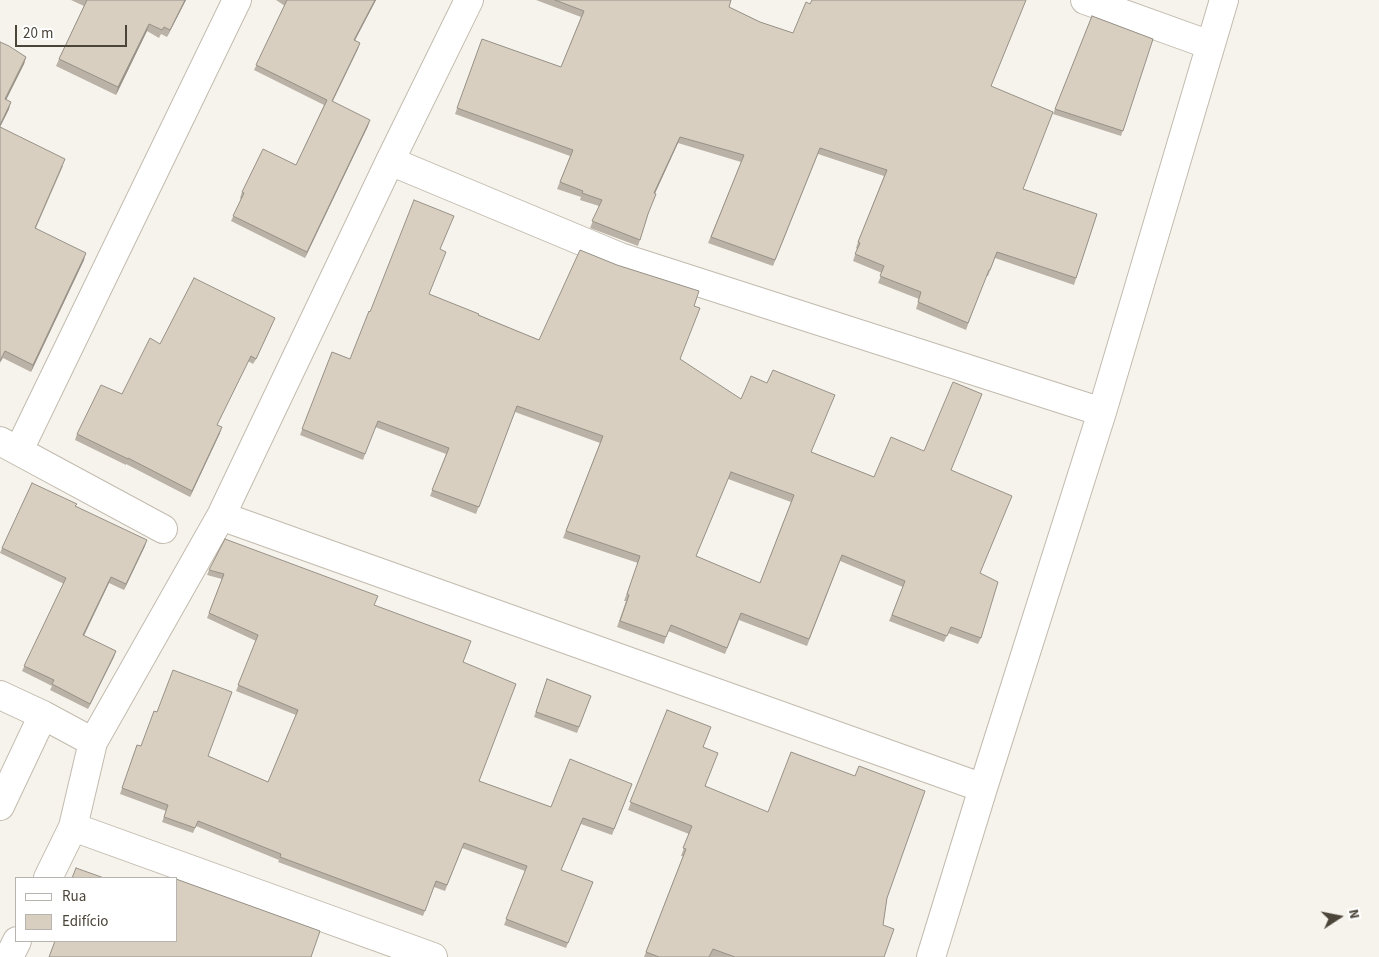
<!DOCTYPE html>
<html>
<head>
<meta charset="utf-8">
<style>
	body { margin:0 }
	#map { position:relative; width:1379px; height:957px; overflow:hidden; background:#f6f3ec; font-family:"Source Sans 3",sans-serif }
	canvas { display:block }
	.legend { position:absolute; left:15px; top:877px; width:162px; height:65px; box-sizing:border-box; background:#fff; border:1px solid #b7b4b0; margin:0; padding:6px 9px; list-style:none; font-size:15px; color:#4b4439 }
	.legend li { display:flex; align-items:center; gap:10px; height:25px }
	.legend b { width:25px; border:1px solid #b7b4b0 }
	.north { position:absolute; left:1314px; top:892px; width:50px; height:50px; -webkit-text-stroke:4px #fff; paint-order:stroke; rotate:79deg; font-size:14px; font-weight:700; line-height:20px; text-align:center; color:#4b4439 }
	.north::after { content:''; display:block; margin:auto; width:18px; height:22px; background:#4b4439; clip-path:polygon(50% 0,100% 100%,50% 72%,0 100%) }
	.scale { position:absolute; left:15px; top:25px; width:112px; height:22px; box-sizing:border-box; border:2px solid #4b4439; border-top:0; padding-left:6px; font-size:15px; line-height:18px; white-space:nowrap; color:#4b4439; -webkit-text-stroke:4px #fff; paint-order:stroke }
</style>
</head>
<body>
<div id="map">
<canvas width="1379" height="957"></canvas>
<ul class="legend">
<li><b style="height:6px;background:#fff"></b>Rua</li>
<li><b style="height:14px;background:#d8cfc1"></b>Edifício</li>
</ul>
<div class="north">N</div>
<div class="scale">20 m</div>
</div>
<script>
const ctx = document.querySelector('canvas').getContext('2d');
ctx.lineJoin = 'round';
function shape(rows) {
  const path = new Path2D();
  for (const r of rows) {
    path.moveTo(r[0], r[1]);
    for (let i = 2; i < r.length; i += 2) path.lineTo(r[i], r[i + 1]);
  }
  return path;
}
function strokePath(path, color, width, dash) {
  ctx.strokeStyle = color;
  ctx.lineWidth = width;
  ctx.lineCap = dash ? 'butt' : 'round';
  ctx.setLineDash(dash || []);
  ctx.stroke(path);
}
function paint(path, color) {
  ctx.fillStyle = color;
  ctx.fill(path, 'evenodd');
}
const street = shape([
	[1085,0,1210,45],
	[390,161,620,257,1102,412],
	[0,441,163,529],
	[19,450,237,0],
	[221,516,983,788],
	[0,695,43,715,93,742],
	[0,806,43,715],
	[73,827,433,957],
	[48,878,73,827,93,742,221,516,390,161,469,0],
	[9,957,17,941],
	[931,957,983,788,1102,412,1224,0]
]);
strokePath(street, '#c2bbae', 30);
strokePath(street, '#fff', 28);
paint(shape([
	[71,0,186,0,167,37,161,34,159,38,147,31,116,95,56,66,59,59,84,6],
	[276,0,376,0,355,40,360,43,332,101,368,126,305,258,231,221,241,199,240,198,242,192,296,165,324,105,254,70,285,6],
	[536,0,731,0,729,7,760,22,793,33,991,87,1023,189,1097,214,1074,285,995,258,988,276,986,276,966,330,916,309,919,299,878,283,882,273,853,261,857,249,856,248,858,242,884,176,818,154,773,266,708,243,741,162,678,143,655,193,638,246,590,228,599,206,580,200,581,197,557,189,570,156,455,114,482,39,561,67,581,17],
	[1092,16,1153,39,1121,136,1053,114],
	[0,42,26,57,24,64,6,100,9,109,0,127,63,166,36,228,84,260,31,372,3,358,0,363],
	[429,294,539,340,680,359,812,452,874,477,951,470,980,573,981,638,978,644,948,633,944,642,889,621,903,587,840,561,807,646,739,620,725,654,668,631,664,644,617,627,626,601,624,601,638,563,563,538,600,443,515,412,476,514,430,496,446,454,375,427,363,460,300,435,332,352,350,359,370,312],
	[728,479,791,502,760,583,696,556],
	[272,324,253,364,248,361,217,425,220,433,190,497,126,464,126,465,75,440,77,434,122,394,160,344],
	[76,506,145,546,124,590,109,583,84,636,116,651,88,709,50,690,52,686,22,671,64,584,0,553,2,548],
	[209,570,374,606,463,662,479,781,551,807,632,784,612,835,581,824,561,870,593,882,566,948,504,925,525,871,462,848,445,891,434,887,423,916,278,862,279,860,196,826,193,833,162,822,166,811,120,794,137,745,141,746,208,756,268,782,296,715,236,691,256,641,207,618,222,579,207,575],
	[547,679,591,696,577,733,534,717],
	[667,710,704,747,706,786,887,898,883,925,884,957,644,957,683,856,681,856,689,834,628,810]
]), '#bab2a6');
paint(shape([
	[185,0,186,0,167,37,170,30],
	[375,0,376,0,352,46,354,40],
	[149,24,147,31,116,95,118,87],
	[360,43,358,49,330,107,332,101],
	[26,57,24,64,3,106,5,99],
	[11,102,9,109,0,127,0,125],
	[370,120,368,126,305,258,307,252],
	[680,137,678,143,652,200,654,193],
	[86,253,84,260,31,372,33,365],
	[275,318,272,324,253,364,256,359],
	[222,427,220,433,190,497,192,491],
	[147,540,145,546,124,590,126,584],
	[111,577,109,583,81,641,83,635],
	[116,651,114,657,88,709,90,704]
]), '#979187');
const building = shape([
	[87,0,185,0,170,30,164,27,162,30,149,24,118,87,59,59,87,0],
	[287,0,375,0,354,40,360,43,332,101,370,120,307,252,233,216,244,193,242,192,263,149,296,165,327,100,256,65,287,0],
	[555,0,731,0,729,7,760,22,793,33,806,2,810,4,812,0,1026,0,991,86,1053,112,1023,189,1097,214,1076,278,997,252,990,270,989,270,968,323,918,302,921,292,880,276,884,266,855,254,860,243,858,242,887,170,820,148,775,260,711,237,744,155,680,137,654,193,656,194,648,214,640,240,592,221,602,200,582,193,583,191,560,182,573,150,457,108,482,39,561,67,584,11,555,0],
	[1092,16,1153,39,1123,131,1055,109,1092,16],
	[0,42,9,46,26,57,5,99,11,102,0,125,0,42],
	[0,127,65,159,35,228,86,253,33,365,5,351,0,361,0,127],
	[414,200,454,216,440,249,446,252,429,294,479,314,478,315,539,340,580,250,617,265,699,291,694,306,700,308,680,359,741,399,751,376,767,383,773,370,835,395,811,452,874,477,891,437,924,451,953,382,982,394,951,470,1012,496,980,573,998,582,981,638,951,627,947,636,892,615,905,581,842,555,809,639,741,613,727,648,671,625,666,637,620,621,629,595,627,594,640,556,566,531,603,436,517,406,479,507,432,490,449,448,378,421,365,454,302,429,332,352,350,359,369,311,370,312,414,200],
	[731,472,794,495,760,583,696,556,731,472],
	[194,278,275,318,256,359,251,356,217,425,222,427,192,491,128,458,128,459,77,434,101,385,122,394,150,338,160,344,194,278],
	[32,483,77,504,75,506,147,540,126,584,111,577,83,635,116,651,90,704,52,684,54,680,24,666,66,578,2,548,32,483],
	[225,539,378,596,374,605,471,641,463,662,516,684,479,781,551,807,570,759,632,784,614,829,583,818,561,870,593,882,568,943,506,919,527,866,464,843,447,885,436,881,425,911,280,857,281,854,198,821,195,828,164,817,168,805,122,788,137,745,141,746,154,711,157,712,173,670,232,692,208,756,268,782,298,710,238,685,258,635,209,613,224,574,209,570,225,539],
	[547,679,591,696,579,727,536,712,547,679],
	[667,710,711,727,703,747,718,753,705,786,768,812,791,752,855,776,859,766,925,791,887,898,883,925,894,929,884,957,735,957,713,949,709,957,659,957,646,952,686,849,683,848,692,826,630,802,667,710],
	[76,868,104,878,72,878,76,868],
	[176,879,320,931,311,957,49,957,55,941,176,941,176,879]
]);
paint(building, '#d8cfc1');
strokePath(building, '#979187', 1);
</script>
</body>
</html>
